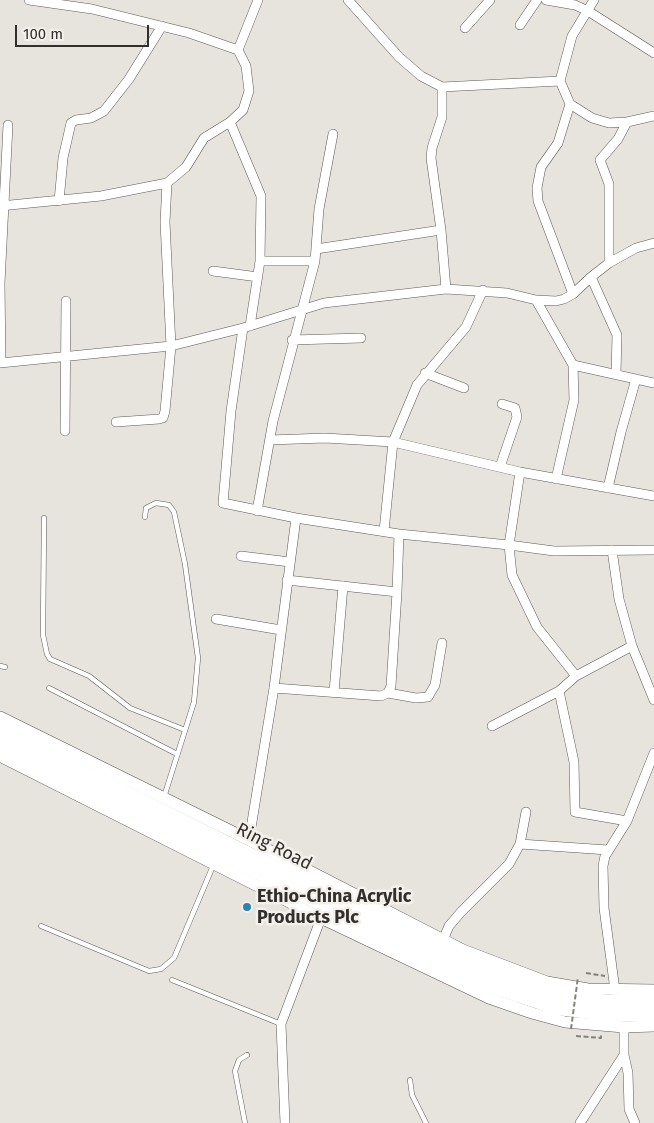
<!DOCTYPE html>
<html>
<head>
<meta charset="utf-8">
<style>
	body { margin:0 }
	#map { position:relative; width:654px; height:1123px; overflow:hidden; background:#e7e3dd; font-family:"Fira Sans",sans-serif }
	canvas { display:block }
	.scale { position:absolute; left:15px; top:25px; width:134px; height:22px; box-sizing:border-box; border:2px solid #31302e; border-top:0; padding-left:6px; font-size:15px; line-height:18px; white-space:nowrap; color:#31302e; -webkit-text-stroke:4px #f4f0ea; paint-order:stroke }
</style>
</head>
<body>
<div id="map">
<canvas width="654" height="1123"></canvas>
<div class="scale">100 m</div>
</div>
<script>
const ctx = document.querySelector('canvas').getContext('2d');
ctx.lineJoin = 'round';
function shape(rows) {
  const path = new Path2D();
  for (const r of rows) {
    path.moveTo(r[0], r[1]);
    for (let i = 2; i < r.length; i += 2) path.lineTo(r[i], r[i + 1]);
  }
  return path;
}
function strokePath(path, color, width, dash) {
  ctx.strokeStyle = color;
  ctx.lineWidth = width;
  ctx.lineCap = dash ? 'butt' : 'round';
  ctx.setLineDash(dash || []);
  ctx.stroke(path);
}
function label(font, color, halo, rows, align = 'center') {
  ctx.font = font + ' "Fira Sans",sans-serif';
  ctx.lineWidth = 5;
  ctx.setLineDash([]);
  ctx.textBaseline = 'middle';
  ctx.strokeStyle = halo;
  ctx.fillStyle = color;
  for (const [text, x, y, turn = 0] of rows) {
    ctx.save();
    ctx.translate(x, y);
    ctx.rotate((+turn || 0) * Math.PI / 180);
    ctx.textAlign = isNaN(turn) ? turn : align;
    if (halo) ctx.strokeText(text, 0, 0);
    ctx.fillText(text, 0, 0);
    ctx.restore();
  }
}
const service = shape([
	[145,517,146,508,156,503,169,505,174,512,185,564,198,658,194,702,164,797],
	[44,518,43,635,47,654,50,659,89,676,130,708,185,730],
	[0,666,5,667],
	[49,688,177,754],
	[41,926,149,971,161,969,174,958,213,866],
	[172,980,281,1024],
	[410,1080,412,1095,426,1123],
	[245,1123,235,1071,239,1060,247,1055]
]);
const minor = shape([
	[348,0,399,57,421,76,442,87],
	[546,0,575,5,588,11,654,53],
	[520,25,537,0],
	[465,28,490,0],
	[238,50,258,0],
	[560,81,570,104,592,118,609,123,627,122,654,116],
	[570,104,558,143,541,167,537,188,538,201,573,294],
	[230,122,261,196,260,261,250,326],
	[59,201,63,158,71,123,76,120,91,118,104,111,129,79,162,26],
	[0,206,101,196,167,183,186,167,204,138,230,122,243,110,249,91,246,66,238,50,189,33,92,9,29,0],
	[441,230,431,158,432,148,442,117,442,87,560,81,572,36,594,0],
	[316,249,441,230,446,289],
	[260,261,315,261],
	[609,263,609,184,600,160,618,139,627,122],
	[213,271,258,277],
	[536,300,556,301,564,299,573,294,591,277],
	[243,328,231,411,223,503,296,518,399,534,509,545,512,575,537,627,576,676,559,691,492,726],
	[292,340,361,338],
	[0,363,171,346,243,328,324,303,446,289,507,293,536,300,573,365,654,383],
	[1,363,0,283,8,125],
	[425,373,464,388],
	[616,374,617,335,591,277,609,263,636,248,654,243],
	[116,422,159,419,163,418,165,411,171,346,165,222,167,183],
	[65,431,66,301],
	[270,440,325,438,393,442,520,472,509,545,554,551,654,550],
	[500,467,517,417,515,408,502,404],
	[520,472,654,496],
	[556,479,574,400,573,365],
	[608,488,621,432,636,379],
	[257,511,273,421,315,261,319,209,333,134],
	[384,531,393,442,417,385,466,327,483,290],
	[612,550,619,599,632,646,654,700],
	[241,556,290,562],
	[287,580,397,592],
	[216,619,281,630],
	[576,676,632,646],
	[274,688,381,696,388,693,391,686,397,592,399,534],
	[559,691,574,762,575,812,627,821],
	[334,692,343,586],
	[388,693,416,698,428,697,435,685,442,643],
	[249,840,274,688,296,518],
	[520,844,608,850],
	[443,940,449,926,461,912,509,864,520,844,526,812],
	[615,990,604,908,603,866,605,856,627,821,654,753],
	[624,1055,628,1073,629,1109,635,1123],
	[285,1123,281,1024,321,918],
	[580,1123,624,1055,624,1027]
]);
const tertiary = shape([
	[0,717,249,840,463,950,547,982,588,989,654,990],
	[0,756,321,918,489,998,532,1013,565,1022,624,1027,654,1026]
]);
const trunk = shape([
	[0,730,472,965,543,992,571,998,609,1002,654,1001],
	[0,744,473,980,557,1008,613,1015,654,1014]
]);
strokePath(service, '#5d5a55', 5.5);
strokePath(minor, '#5d5a55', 10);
strokePath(tertiary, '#5d5a55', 12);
strokePath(trunk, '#5d5a55', 15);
strokePath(shape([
	[586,973,605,976],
	[576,1036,601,1038,601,1034]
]), '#84817d', 2, [5, 2.5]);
strokePath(service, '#fff', 4.5);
strokePath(minor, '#fff', 9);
strokePath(tertiary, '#fff', 11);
strokePath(trunk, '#fff', 14);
strokePath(shape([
	[571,1029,578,977]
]), '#84817d', 2, [5, 2.5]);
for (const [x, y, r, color] of [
	[247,907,5,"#2e82b2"]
]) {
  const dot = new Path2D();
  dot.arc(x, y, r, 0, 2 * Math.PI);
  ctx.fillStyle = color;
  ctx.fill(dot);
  strokePath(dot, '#f4f0ea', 2);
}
label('18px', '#31302e', '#f4f0ea', [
	["Ring Road",274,847,27]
]);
label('bold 18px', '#31302e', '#f4f0ea', [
	["Ethio-China Acrylic",257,897],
	["Products Plc",257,918]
], 'left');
</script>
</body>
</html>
